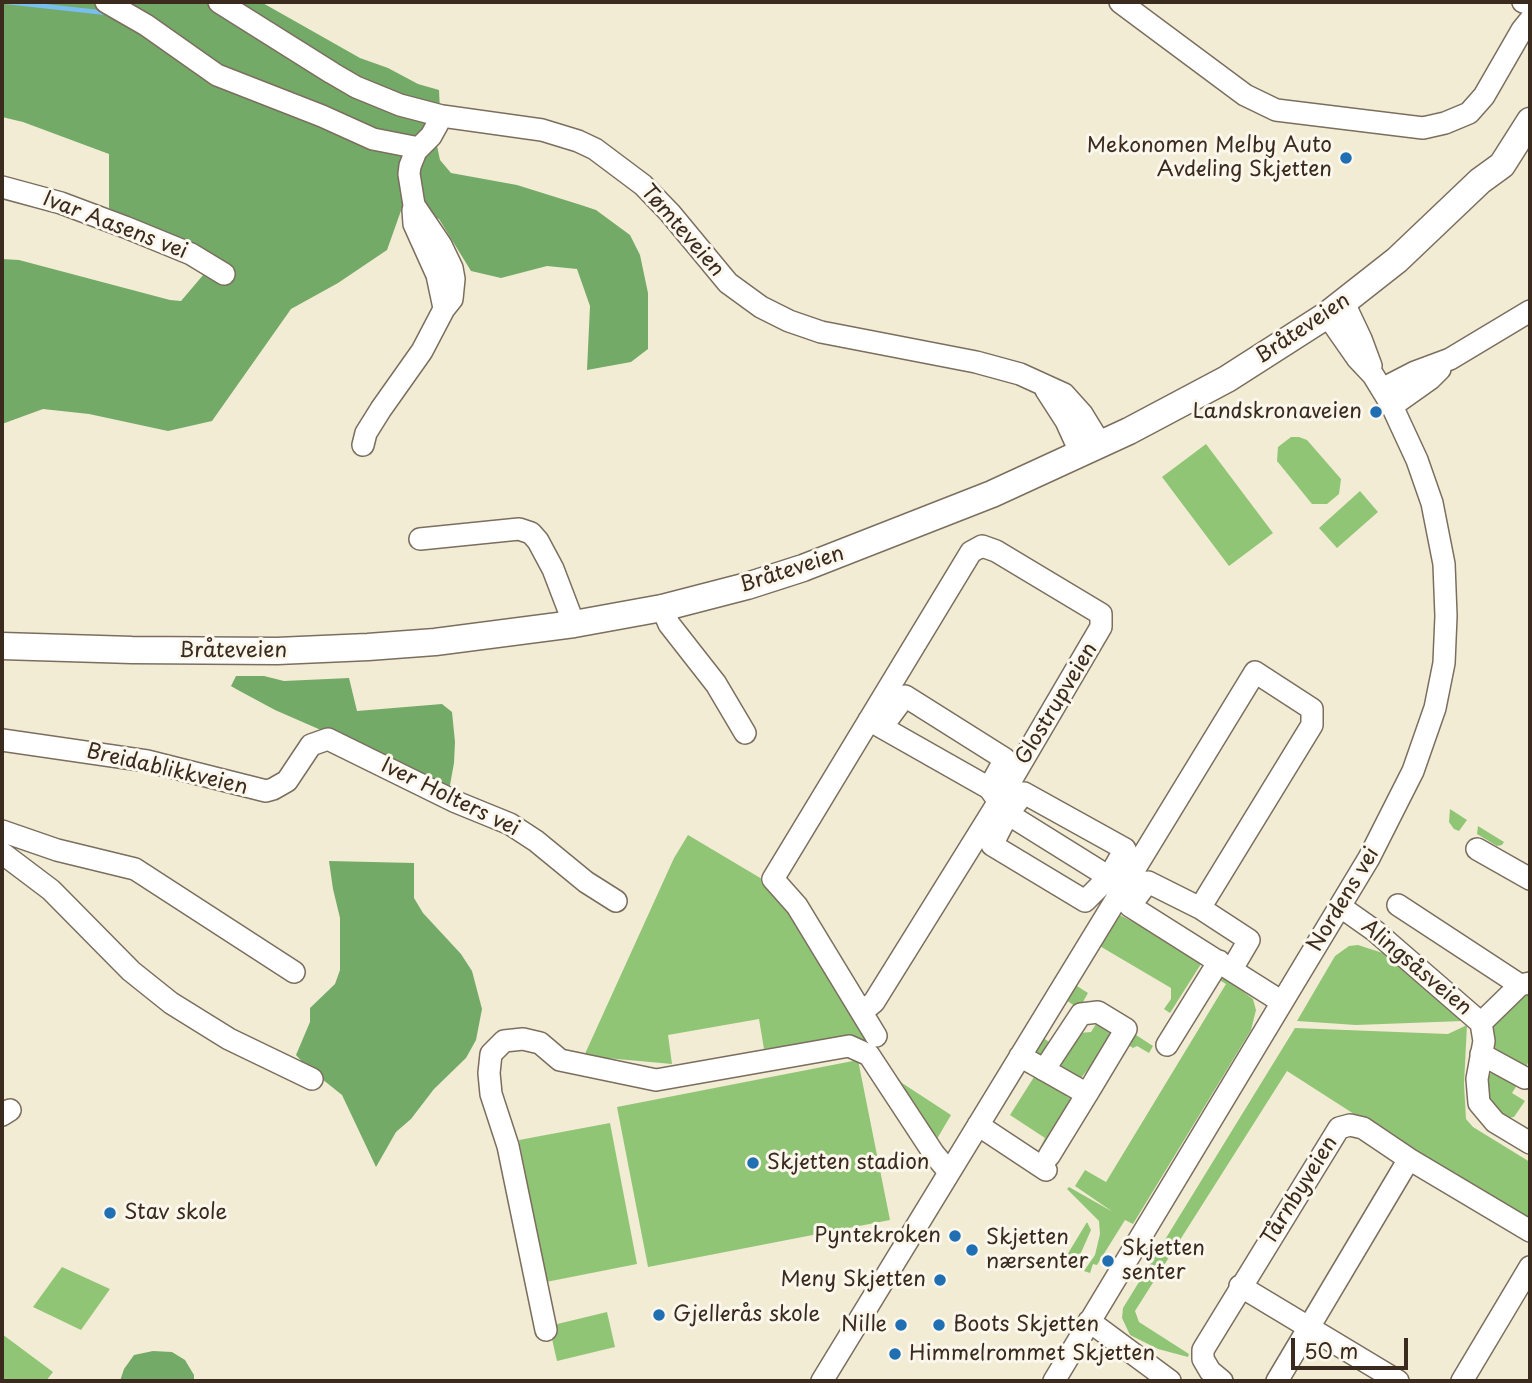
<!DOCTYPE html>
<html>
<head>
<meta charset="utf-8">
<style>
	body { margin:0 }
	#map { position:relative; width:1532px; height:1383px; overflow:hidden; background:#f2ecd5; font-family:"Playpen Sans",sans-serif }
	canvas { display:block }
	.frame { position:absolute; inset:0; border:4px solid #3b2a1e; pointer-events:none }
	.scale { position:absolute; left:1291px; top:1338px; width:117px; height:32px; box-sizing:border-box; border:4px solid #3b2a1e; border-top:0; padding-left:9px; font-size:21px; line-height:24px; white-space:nowrap; color:#3b2a1e; -webkit-text-stroke:5px #fbf7ec; paint-order:stroke }
</style>
</head>
<body>
<div id="map">
<canvas width="1532" height="1383"></canvas>
<div class="frame"></div>
<div class="scale">50 m</div>
</div>
<script>
const ctx = document.querySelector('canvas').getContext('2d');
ctx.lineJoin = 'round';
function paint(path, color) {
  ctx.fillStyle = color;
  ctx.fill(path, 'evenodd');
}
function shape(rows) {
  const path = new Path2D();
  for (const r of rows) {
    path.moveTo(r[0], r[1]);
    for (let i = 2; i < r.length; i += 2) path.lineTo(r[i], r[i + 1]);
  }
  return path;
}
function strokePath(path, color, width, dash) {
  ctx.strokeStyle = color;
  ctx.lineWidth = width;
  ctx.lineCap = dash ? 'butt' : 'round';
  ctx.setLineDash(dash || []);
  ctx.stroke(path);
}
function label(font, color, halo, rows, align = 'center') {
  ctx.font = font + ' "Playpen Sans",sans-serif';
  ctx.lineWidth = 6;
  ctx.setLineDash([]);
  ctx.textBaseline = 'middle';
  ctx.strokeStyle = halo;
  ctx.fillStyle = color;
  for (const [text, x, y, turn = 0] of rows) {
    ctx.save();
    ctx.translate(x, y);
    ctx.rotate((+turn || 0) * Math.PI / 180);
    ctx.textAlign = isNaN(turn) ? turn : align;
    if (halo) ctx.strokeText(text, 0, 0);
    ctx.fillText(text, 0, 0);
    ctx.restore();
  }
}
paint(shape([
	[1291,437,1299,437,1307,440,1341,479,1339,494,1327,504,1312,504,1277,461,1278,447],
	[1206,444,1273,533,1229,566,1162,477],
	[1360,491,1378,512,1337,548,1319,528],
	[1450,809,1467,820,1459,831,1454,829,1449,822],
	[1478,826,1504,842,1502,845,1497,846,1477,834],
	[688,835,762,879,795,915,882,1058,902,1083,951,1115,934,1144,840,1039,764,1049,759,1019,668,1035,672,1064,584,1056,674,858],
	[1120,915,1195,955,1201,964,1170,1013,1164,1009,1171,999,1171,988,1098,945,1076,980,1077,986,1088,993,1079,1009,1066,1000,1043,1038,1051,1043,1045,1058,1030,1054,1115,917],
	[1358,945,1392,956,1463,1021,1356,1025,1297,1021,1335,956,1349,946],
	[1221,975,1253,999,1256,1010,1251,1030,1133,1224,1125,1220,1097,1265,1093,1264,1090,1273,1084,1271,1095,1255,1100,1234,1099,1221,1067,1189,1069,1187,1113,1212,1075,1186,1085,1170,1106,1182,1226,984,1216,978],
	[1530,994,1530,1059,1525,1069,1493,1050,1492,1034,1493,1024,1522,996],
	[1096,1024,1113,1035,1095,1066,1090,1067,1080,1079,1053,1065,1079,1033,1091,1032],
	[1467,1025,1464,1084,1466,1119,1473,1127,1530,1162,1530,1227,1287,1071,1135,1311,1139,1322,1189,1354,1188,1357,1158,1349,1130,1335,1122,1318,1123,1308,1295,1028,1448,1034],
	[1133,1033,1153,1046,1149,1053,1137,1046,1133,1048,1127,1044],
	[858,1060,890,1220,648,1267,617,1107],
	[1022,1067,1067,1091,1066,1096,1073,1100,1041,1153,1038,1152,1045,1138,1010,1115,1034,1077,1019,1068],
	[1495,1071,1519,1082,1512,1093,1525,1101,1514,1117,1507,1118,1496,1111,1487,1096,1486,1085,1488,1075],
	[610,1123,637,1264,546,1282,519,1140],
	[1087,1222,1091,1230,1073,1271,1061,1265],
	[62,1267,110,1289,81,1330,33,1307],
	[607,1312,615,1347,557,1361,549,1326],
	[2,1334,53,1372,46,1381,2,1381]
]), '#91c576');
paint(shape([
	[2,2,261,2,360,58,388,68,418,84,439,90,440,111,436,141,440,160,451,173,517,185,581,205,596,210,630,235,640,255,648,293,648,349,631,362,587,370,590,306,577,269,547,266,501,278,471,271,439,219,403,205,387,250,338,283,291,309,212,421,168,431,89,414,43,409,2,424,2,259,19,260,170,300,181,301,204,274,109,208,109,154,23,122,2,117],
	[236,676,264,676,284,681,349,678,357,711,442,704,452,712,455,742,454,763,448,796,330,734,275,710,236,689,231,686],
	[329,861,414,863,414,898,423,913,461,954,472,971,482,1009,476,1040,466,1058,434,1089,411,1119,396,1132,376,1167,342,1095,307,1067,296,1055,310,1022,310,1008,335,984,340,970,340,918,333,889],
	[153,1351,172,1352,185,1360,194,1375,194,1381,120,1381,124,1369,134,1355]
]), '#74aa67');
strokePath(shape([
	[7,2,107,13]
]), '#79bef0', 4.5);
const minor = shape([
	[106,2,146,25,217,75,322,116,373,139,419,148],
	[219,2,332,73,356,87,400,105,442,116,542,130,578,141,595,149,643,185,670,213,728,283,761,307,789,321,821,332,976,362,1020,374,1064,394,1082,414,1101,445],
	[1120,2,1245,95,1276,110,1423,128,1445,123,1469,113,1484,96,1522,30,1530,20],
	[1523,2,1530,4],
	[2,187,61,203,125,227,191,254,224,274],
	[413,210,414,224,437,275,444,308],
	[1344,303,1361,339,1371,366],
	[1382,389,1415,372,1450,359,1530,311],
	[1046,390,1066,421,1081,454],
	[1392,406,1430,379,1440,369],
	[363,445,366,433,381,409,422,351,444,309,452,299,454,279,452,268,441,245,414,205,409,174,410,166,416,151,431,136,442,116],
	[420,539,519,529,531,533,538,541,553,569,574,624],
	[662,608,669,624,716,684,745,733],
	[869,720,989,788,1008,814,1109,877,1130,906,1282,1002],
	[882,727,905,696,1005,759,989,788],
	[2,740,147,761,266,791,273,789,287,781,311,745,328,739,456,802,510,824,536,841,586,882,616,901],
	[1024,793,1125,849,1109,877,1085,901,992,845,1008,814,1024,793],
	[2,831,57,850,135,869,294,972],
	[1477,849,1530,879],
	[2,853,51,890,131,971,171,1003,229,1039,312,1079],
	[1398,905,1520,985,1530,983],
	[1130,906,1148,882,1200,908],
	[1341,907,1375,931,1481,1023,1520,985],
	[862,1012,874,1002,999,801,1101,627,1101,614,996,551,982,546,971,552,773,879,797,906,876,1036],
	[1481,1023,1484,1041,1477,1079,1479,1103,1495,1122,1530,1143],
	[1167,1045,1219,961],
	[1481,1054,1525,1078],
	[1020,1056,1087,1094,1126,1029,1098,1012,1081,1014,1044,1070],
	[2,1115,10,1110],
	[978,1125,1046,1170],
	[1049,1156,1087,1094],
	[1409,1159,1530,1231],
	[1240,1286,1398,1381],
	[1089,1321,1170,1381],
	[546,1330,508,1146,491,1094,489,1073,491,1054,504,1041,523,1039,540,1043,560,1060,656,1080,849,1046,869,1055,934,1154,949,1172],
	[822,1381,1255,672,1312,709,1312,725,1200,908,1249,940,1232,969],
	[1054,1381,1369,858,1413,771,1435,708,1444,663,1446,616,1444,564,1432,503,1417,460,1392,406,1373,375,1357,358,1327,315],
	[1222,1381,1210,1371,1203,1359,1203,1350,1206,1345,1339,1128,1350,1125,1363,1128,1409,1159,1277,1381],
	[1462,1381,1530,1267]
]);
const major = shape([
	[2,646,132,650,277,651,368,647,435,642,574,624,662,608,747,586,803,568,992,494,1129,431,1227,379,1327,315,1397,260,1480,181,1502,165,1530,121]
]);
strokePath(minor, '#7b6e5e', 24);
strokePath(major, '#7b6e5e', 29);
strokePath(minor, '#fff', 21);
strokePath(major, '#fff', 26);
for (const [x, y, r, color] of [
	[1346,158,7,"#1f6fb2"],
	[1376,412,7,"#1f6fb2"],
	[753,1163,7,"#1f6fb2"],
	[110,1213,7,"#1f6fb2"],
	[955,1236,7,"#1f6fb2"],
	[972,1250,7,"#1f6fb2"],
	[1108,1261,7,"#1f6fb2"],
	[940,1280,7,"#1f6fb2"],
	[659,1315,7,"#1f6fb2"],
	[901,1325,7,"#1f6fb2"],
	[939,1325,7,"#1f6fb2"],
	[895,1354,7,"#1f6fb2"]
]) {
  const dot = new Path2D();
  dot.arc(x, y, r, 0, 2 * Math.PI);
  ctx.fillStyle = color;
  ctx.fill(dot);
  strokePath(dot, '#fbf7ec', 2.5);
}
label('21px', '#3b2a1e', '#fbf7ec', [
	["Mekonomen Melby Auto",1332,146,"right"],
	["Avdeling Skjetten",1332,170,"right"],
	["Landskronaveien",1362,412,"right"],
	["Skjetten stadion",767,1163],
	["Stav skole",124,1213],
	["Pyntekroken",941,1236,"right"],
	["Skjetten",986,1238],
	["nærsenter",986,1262],
	["Skjetten",1122,1249],
	["senter",1122,1273],
	["Meny Skjetten",926,1280,"right"],
	["Gjellerås skole",673,1315],
	["Nille",887,1325,"right"],
	["Boots Skjetten",953,1325],
	["Himmelrommet Skjetten",909,1354]
], 'left');
label('21px', '#3b2a1e', '#fbf7ec', [
	["Ivar Aasens vei",115,226,21],
	["Tømteveien",682,231,49],
	["Bråteveien",1303,329,-34],
	["Bråteveien",792,570,-18],
	["Bråteveien",233,651],
	["Glostrupveien",1057,704,-59],
	["Breidablikkveien",167,770,13],
	["Iver Holters vei",450,798,26],
	["Nordens vei",1344,900,-59],
	["Alingsåsveien",1416,968,40],
	["Tårnbyveien",1300,1191,-58]
]);
</script>
</body>
</html>
